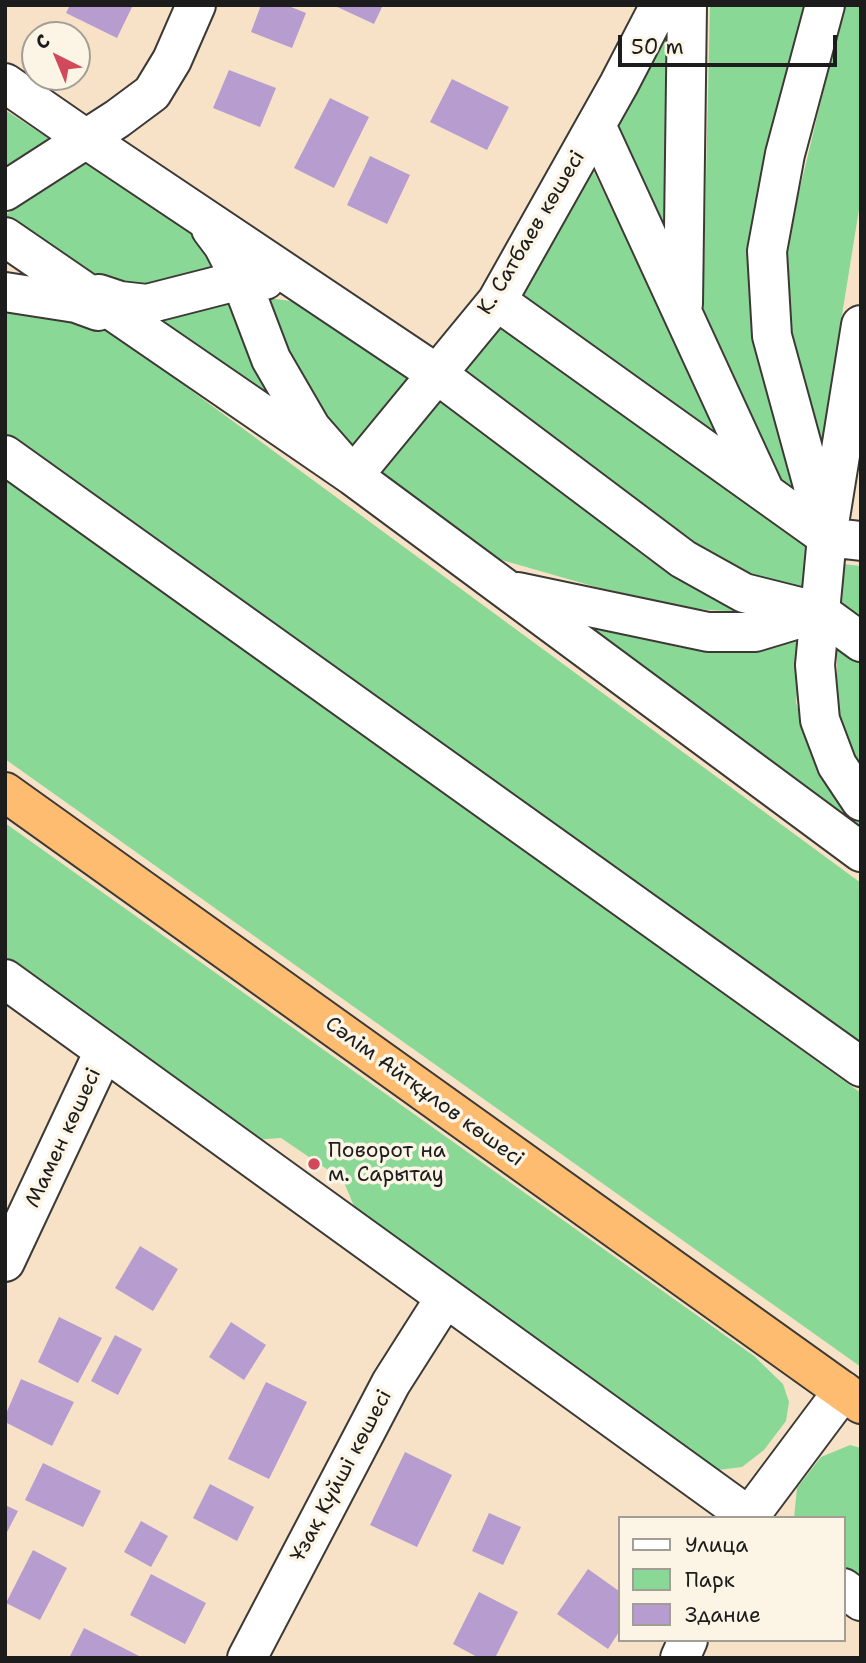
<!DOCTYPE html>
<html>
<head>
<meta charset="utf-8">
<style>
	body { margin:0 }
	#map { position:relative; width:866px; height:1663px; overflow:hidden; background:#f7e2c8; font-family:"Shantell Sans",sans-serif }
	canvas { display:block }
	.frame { position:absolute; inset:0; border:7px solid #1c1c1c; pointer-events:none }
	.legend { position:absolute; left:618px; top:1516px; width:228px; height:126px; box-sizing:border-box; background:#fcf5e5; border:2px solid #a29e95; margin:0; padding:9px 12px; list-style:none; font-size:21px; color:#1c1c1c }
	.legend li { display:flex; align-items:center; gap:14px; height:35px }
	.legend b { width:35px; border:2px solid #a29e95 }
	.north { position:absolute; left:21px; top:21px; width:70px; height:70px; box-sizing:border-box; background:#fcf5e5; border:2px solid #a29e95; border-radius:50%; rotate:317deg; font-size:19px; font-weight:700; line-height:28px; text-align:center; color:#1c1c1c }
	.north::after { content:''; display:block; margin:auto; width:24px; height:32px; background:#d1495b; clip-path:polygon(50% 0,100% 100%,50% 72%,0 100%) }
	.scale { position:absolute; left:618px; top:35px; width:219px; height:32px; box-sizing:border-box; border:4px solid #1c1c1c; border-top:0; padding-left:9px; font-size:21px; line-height:24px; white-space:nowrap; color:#1c1c1c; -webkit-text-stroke:5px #fcf5e5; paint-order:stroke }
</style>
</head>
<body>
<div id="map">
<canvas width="866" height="1663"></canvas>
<div class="frame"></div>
<ul class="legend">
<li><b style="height:9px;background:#fff"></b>Улица</li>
<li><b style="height:19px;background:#8ad896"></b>Парк</li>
<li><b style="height:19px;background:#b79dcf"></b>Здание</li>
</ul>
<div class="north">С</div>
<div class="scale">50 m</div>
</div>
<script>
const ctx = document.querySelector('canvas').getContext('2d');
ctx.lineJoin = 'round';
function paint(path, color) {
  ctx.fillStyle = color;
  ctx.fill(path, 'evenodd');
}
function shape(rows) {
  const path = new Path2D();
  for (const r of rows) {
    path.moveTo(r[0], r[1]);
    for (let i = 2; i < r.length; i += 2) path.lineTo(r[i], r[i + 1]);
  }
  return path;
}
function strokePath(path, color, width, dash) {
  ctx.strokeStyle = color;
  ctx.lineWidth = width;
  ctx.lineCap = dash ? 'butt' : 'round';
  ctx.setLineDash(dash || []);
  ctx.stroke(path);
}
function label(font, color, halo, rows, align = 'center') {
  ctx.font = font + ' "Shantell Sans",sans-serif';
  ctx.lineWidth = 7;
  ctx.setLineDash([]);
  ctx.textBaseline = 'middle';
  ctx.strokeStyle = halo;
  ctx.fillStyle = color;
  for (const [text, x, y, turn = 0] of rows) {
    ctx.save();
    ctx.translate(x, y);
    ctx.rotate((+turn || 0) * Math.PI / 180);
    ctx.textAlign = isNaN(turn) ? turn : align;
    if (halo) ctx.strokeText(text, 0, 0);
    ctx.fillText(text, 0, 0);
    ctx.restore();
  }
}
paint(shape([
	[710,5,806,5,751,237,750,299,806,504,780,487,703,310],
	[844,5,861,5,861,197,819,458,786,305,788,238],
	[672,19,665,241,615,129],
	[5,110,53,141,5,175],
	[87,163,187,229,207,250,215,269,132,290,100,279,5,217,5,215],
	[590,164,730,451,520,294],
	[268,298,298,302,410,379,348,453,302,386],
	[229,299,287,414,154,319],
	[5,308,98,322,861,883,861,1047,5,437],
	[504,324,812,546,806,590,759,580,686,539,463,372],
	[441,397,648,559,706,594,758,613,694,609,596,587,498,559,377,479],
	[5,476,861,1093,861,1367,5,759],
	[843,564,861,566,861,619,842,606],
	[574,618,682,648,744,649,803,630,796,703,815,753,861,822,861,834],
	[837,645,861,662,861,770,855,762,837,716],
	[5,823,754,1356,783,1384,789,1402,786,1421,764,1450,742,1467,718,1470,694,1460,359,1218,343,1180,281,1138,251,1140,5,965],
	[850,1445,861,1448,861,1579,843,1566,843,1518,794,1518,797,1488,821,1457]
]), '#8ad896');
paint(shape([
	[70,5,133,5,117,38,66,13],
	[261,5,286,5,306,13,292,48,251,32],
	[333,5,383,5,374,24],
	[229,70,276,88,260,127,213,108],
	[452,79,509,107,487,150,430,122],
	[330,98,369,117,334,188,294,168],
	[370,156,410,175,387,224,347,205],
	[140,1246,178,1269,153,1311,115,1288],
	[59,1317,102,1338,78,1383,38,1362],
	[231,1322,266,1345,244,1380,209,1357],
	[115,1335,142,1349,118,1395,91,1381],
	[21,1379,74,1402,52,1446,5,1422,5,1416],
	[266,1382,307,1402,269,1479,228,1459],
	[405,1452,452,1475,417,1547,370,1525],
	[43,1463,101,1491,83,1527,25,1500],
	[210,1484,254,1507,237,1541,193,1518],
	[5,1505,18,1511,5,1536],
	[489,1513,521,1527,503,1565,472,1551],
	[141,1521,168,1536,151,1567,124,1552],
	[33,1550,67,1568,40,1620,6,1603],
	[588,1569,619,1591,619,1632,608,1649,557,1614],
	[151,1574,206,1603,185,1644,130,1615],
	[479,1592,518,1612,495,1658,479,1658,453,1644],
	[84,1628,143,1658,69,1658]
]), '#b79dcf');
const minor = shape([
	[825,5,785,154,767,251,772,336,827,537,815,665,820,720,837,765,861,801],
	[5,83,86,139,437,374,683,559,744,593,820,612,861,642],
	[596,125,764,490],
	[5,191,117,119,152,93,172,60,196,5],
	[211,229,223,245,241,280,271,359,311,428,353,476,497,301,619,84,660,5],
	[5,237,353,476,861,852],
	[5,292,76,303,98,311],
	[99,294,120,301,147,304,241,280,265,280],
	[497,301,827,537,861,541],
	[683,304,687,5],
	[5,455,861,1067],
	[829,524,861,325],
	[518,592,708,632,755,632,818,613],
	[5,979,751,1518],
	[5,1262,104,1051],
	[748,1518,843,1391],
	[843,1588,861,1601],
	[247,1658,391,1383,445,1298],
	[680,1658,688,1640]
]);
const highway = shape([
	[5,792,861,1404]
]);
strokePath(minor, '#3d3a36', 42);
strokePath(highway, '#3d3a36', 42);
strokePath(minor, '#fff', 38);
strokePath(highway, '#fdbc6f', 38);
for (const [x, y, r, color] of [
	[314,1164,7,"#d1495b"]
]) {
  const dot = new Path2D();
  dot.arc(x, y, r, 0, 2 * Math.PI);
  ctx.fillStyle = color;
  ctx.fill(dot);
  strokePath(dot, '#fcf5e5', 2.5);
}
label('21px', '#1c1c1c', '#fcf5e5', [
	["К. Сатбаев көшесі",532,233,-59],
	["Сәлім Айтқұлов көшесі",424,1092,36],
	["Мамен көшесі",64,1138,-65],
	["Ұзақ Күйші көшесі",342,1476,-62]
]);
label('21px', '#1c1c1c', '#fcf5e5', [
	["Поворот на",328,1152],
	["м. Сарытау",328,1176]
], 'left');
</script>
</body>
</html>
